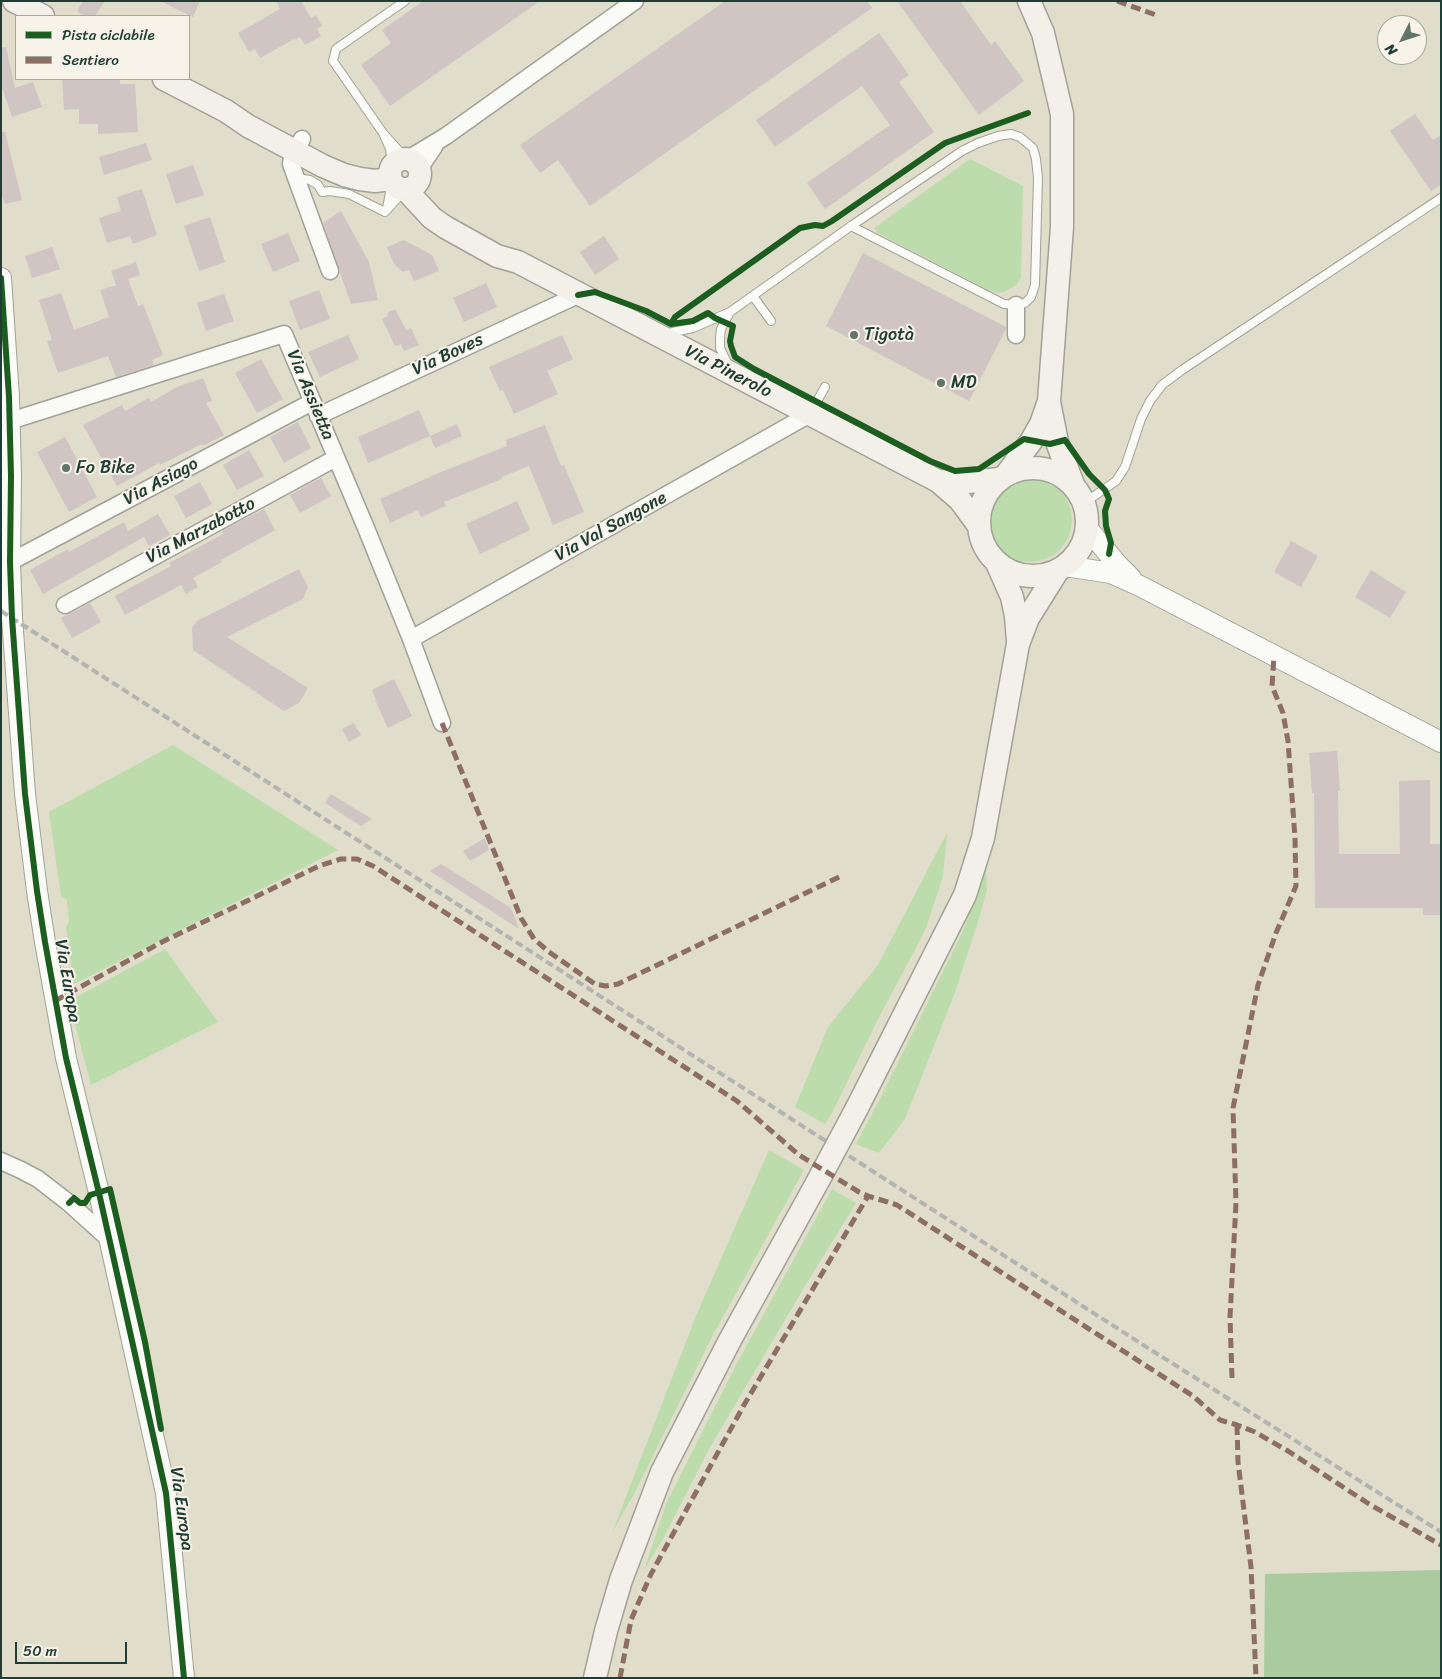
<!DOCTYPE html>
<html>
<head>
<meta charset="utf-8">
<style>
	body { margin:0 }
	#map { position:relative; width:1442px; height:1679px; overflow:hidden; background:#e0ddcb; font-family:Sriracha,sans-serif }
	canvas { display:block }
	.frame { position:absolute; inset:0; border:2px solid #1f3d34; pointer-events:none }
	.legend { position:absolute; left:15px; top:15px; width:175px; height:65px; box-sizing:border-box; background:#f7f3e8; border:1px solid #a1aaa0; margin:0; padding:6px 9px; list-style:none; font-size:15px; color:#1f3d34 }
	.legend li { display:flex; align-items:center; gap:10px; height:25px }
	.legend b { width:25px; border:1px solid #a1aaa0 }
	.north { position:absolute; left:1377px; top:15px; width:50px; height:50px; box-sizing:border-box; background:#f7f3e8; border:1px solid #a1aaa0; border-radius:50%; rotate:229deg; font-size:14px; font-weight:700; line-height:20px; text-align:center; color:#1f3d34 }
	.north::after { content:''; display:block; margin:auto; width:18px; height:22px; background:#637569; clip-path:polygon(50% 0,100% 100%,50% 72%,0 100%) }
	.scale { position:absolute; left:15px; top:1642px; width:112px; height:22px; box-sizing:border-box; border:2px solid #1f3d34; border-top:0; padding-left:6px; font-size:15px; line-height:18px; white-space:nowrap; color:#1f3d34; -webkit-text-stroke:4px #f7f3e8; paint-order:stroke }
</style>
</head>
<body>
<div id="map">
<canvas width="1442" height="1679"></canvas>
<div class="frame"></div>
<ul class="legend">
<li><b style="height:6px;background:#1b5e20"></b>Pista ciclabile</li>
<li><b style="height:6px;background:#8d6e63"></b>Sentiero</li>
</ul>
<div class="north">N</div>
<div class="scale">50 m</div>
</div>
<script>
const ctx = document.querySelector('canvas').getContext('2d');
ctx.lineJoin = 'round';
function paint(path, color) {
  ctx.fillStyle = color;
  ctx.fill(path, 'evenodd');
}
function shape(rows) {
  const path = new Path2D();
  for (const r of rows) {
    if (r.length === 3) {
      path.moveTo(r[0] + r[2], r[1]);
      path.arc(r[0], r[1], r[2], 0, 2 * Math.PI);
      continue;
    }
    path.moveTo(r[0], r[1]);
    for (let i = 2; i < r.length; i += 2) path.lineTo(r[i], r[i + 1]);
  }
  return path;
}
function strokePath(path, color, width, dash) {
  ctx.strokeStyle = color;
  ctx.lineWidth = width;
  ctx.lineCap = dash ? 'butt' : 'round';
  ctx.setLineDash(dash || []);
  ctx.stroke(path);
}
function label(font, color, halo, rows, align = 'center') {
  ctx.font = font + ' Sriracha,sans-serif';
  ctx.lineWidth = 4;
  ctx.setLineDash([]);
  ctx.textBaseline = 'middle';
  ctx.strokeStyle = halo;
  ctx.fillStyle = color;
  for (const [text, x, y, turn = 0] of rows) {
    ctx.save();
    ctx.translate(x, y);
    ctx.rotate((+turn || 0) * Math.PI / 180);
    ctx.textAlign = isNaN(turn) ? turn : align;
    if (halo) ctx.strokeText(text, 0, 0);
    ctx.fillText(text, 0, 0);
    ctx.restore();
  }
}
paint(shape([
	[970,159,1023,186,1021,278,1015,286,1004,292,996,293,988,290,878,233,874,228],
	[1030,520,42],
	[173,745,338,850,74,984,66,927,69,922,67,900,61,896,49,812],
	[947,833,943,876,925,931,879,1017,832,1113,825,1124,795,1107,828,1027,878,965],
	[986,863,987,890,977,925,954,995,905,1119,879,1153,856,1144,883,1093,963,931],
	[165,949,218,1022,91,1085,69,1001],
	[769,1150,804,1170,714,1333,635,1492,612,1533,696,1316],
	[832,1189,856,1203,808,1281,709,1449,663,1539,644,1570,667,1502,736,1365]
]), '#bcdcab');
paint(shape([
	[1441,1570,1441,1678,1264,1678,1265,1574]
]), '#aacb9f');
paint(shape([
	[83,1,105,1,95,16,84,16,77,11],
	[160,1,200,1,193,17],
	[276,1,301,1,311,18,316,15,322,26,317,29,321,36,305,45,300,37,295,40,294,39,260,58,255,49,249,52,238,33,280,9],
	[423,1,540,1,390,106,361,65,391,43,382,30],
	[725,1,867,1,872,8,590,206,558,160,540,173,520,145],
	[897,1,960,1,991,45,995,41,1024,81,979,115],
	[879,33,909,75,899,82,934,132,825,209,807,183,890,125,862,86,775,147,756,120],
	[6,47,15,88,33,82,42,107,12,117,1,84,1,48],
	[62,79,120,79,120,84,135,84,138,132,98,134,98,124,79,124,79,109,64,110],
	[1415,114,1433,140,1441,135,1441,185,1431,191,1390,131],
	[1,132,5,132,22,200,5,204,1,192],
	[146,143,152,160,104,175,99,157],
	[193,165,204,195,176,204,166,174],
	[142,189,157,235,133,244,130,236,107,243,99,218,121,211,117,197],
	[341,211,369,262,378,300,351,304,323,223],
	[210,217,225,262,199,271,184,226],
	[288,233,300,261,273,272,261,244],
	[604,236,619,259,595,275,580,252],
	[404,240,432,255,439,271,414,281,409,270,403,272,394,264,387,247],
	[52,247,60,269,32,278,25,256],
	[863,253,1006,327,1006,329,969,401,826,326],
	[136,262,140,275,128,279,138,306,143,304,163,355,152,360,154,365,116,377,108,356,58,373,47,341,52,340,39,300,61,293,74,330,109,317,100,290,116,285,111,271],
	[486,283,497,307,464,322,453,298],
	[319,290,330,319,300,330,289,301],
	[224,294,234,321,206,331,197,303],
	[395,309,406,330,411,328,419,345,404,351,401,344,395,346,382,319,388,316,387,313],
	[348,335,359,359,320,377,308,352],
	[562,335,573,359,547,371,558,394,514,414,503,390,500,391,489,367],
	[261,359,283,399,257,413,235,373],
	[203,378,212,401,206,403,224,435,203,446,202,444,160,465,159,463,117,486,83,425,122,405,125,411,149,398,151,402,177,387],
	[419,410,430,436,368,463,358,437],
	[298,422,311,448,284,463,270,437],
	[457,424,462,436,435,448,430,436],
	[545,425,561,466,564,465,584,512,553,525,529,466,502,477,502,479,444,502,446,506,421,517,418,510,390,523,380,499,441,472,507,446,506,440],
	[65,437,97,497,69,512,37,452],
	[249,450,264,476,237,490,223,465],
	[321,478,331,496,300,513,290,495],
	[200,482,212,504,186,518,174,496],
	[517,501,530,530,480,554,466,524],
	[264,509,275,530,221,560,222,562,193,578,198,587,186,594,181,585,125,615,115,596,171,566,169,563,223,534,222,531],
	[158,514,170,535,149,546,144,537,43,594,30,570,68,549,69,552,124,522,128,531],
	[1291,541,1318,556,1301,587,1274,572],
	[299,569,308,587,303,599,227,637,308,688,299,703,284,711,193,650,192,627,197,621],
	[1371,570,1406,592,1390,618,1355,597],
	[90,603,101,622,72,638,61,618],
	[394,679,412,716,388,728,375,700,376,700,372,690],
	[354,723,361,735,349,742,342,729],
	[1337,751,1340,791,1338,791,1339,854,1400,854,1399,781,1430,780,1430,844,1441,844,1441,915,1423,915,1423,908,1315,908,1314,793,1312,793,1309,753],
	[331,794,372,819,361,826,325,803],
	[485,838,489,850,470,861,463,851],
	[441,864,511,908,519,929,430,871]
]), '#d0c5c3');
const service = shape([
	[383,133,333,61,336,49,405,1],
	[392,164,390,149,383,133,406,159],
	[296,182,303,179,310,180,318,185,322,192,330,191,349,194,385,212],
	[387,208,392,183],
	[385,212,404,191],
	[753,296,771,321],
	[730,312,851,226,962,151,978,143,998,136,1011,134,1020,137,1033,148,1036,159,1038,178,1035,285,1031,297,1025,303,1016,305,1004,304,851,226],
	[668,333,693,328,730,312,721,329,720,337,720,348,728,365],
	[811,412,825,387],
	[1084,503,1116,481,1125,467,1141,419,1150,401,1162,385,1182,370,1441,198]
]);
const minor = shape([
	[302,139,292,157,291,164,330,271],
	[408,159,446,136,635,1],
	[419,169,434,147],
	[1016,305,1016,335],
	[318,416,578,295],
	[10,421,284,334,366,528,411,639,442,723],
	[10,562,312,402],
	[65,605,336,458],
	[411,639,810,414],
	[1,1161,21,1170,38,1179,69,1203,110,1240]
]);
const tertiary = shape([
	[1,278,9,397,11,476,10,562,12,618,25,794,37,891,45,942,66,1058,99,1193,166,1493,184,1678],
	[1087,528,1117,564,1131,578],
	[1065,566,1111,573,1140,586,1441,742]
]);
const secondary = shape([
	[14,1,43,16],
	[164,79,226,111,248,126,323,166,344,175,360,179,375,181,390,179],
	[405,174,15],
	[406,190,432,218,445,227,497,256,518,262,938,481,960,500,979,526],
	[1049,402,1057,442,1074,487],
	[1033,522,54],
	[1006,475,1032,440,1041,424,1049,401,1062,227,1062,114,1043,33,1029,1],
	[938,481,968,482,999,479],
	[997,563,1012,597,1016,616,1018,641],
	[857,1108,965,895,983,838,1018,644,1028,618,1058,570],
	[595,1678,606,1631,621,1580,662,1472,730,1340,818,1181]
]);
strokePath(service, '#a0a297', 10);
strokePath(minor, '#a0a297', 19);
strokePath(tertiary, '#a0a297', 22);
strokePath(secondary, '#a0a297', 25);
strokePath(service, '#fafaf7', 8);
strokePath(minor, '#fafaf7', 16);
strokePath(tertiary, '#fafaf7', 20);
strokePath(secondary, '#f2f0e9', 22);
strokePath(shape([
	[1,611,1151,1350,1441,1532]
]), '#b1b4b1', 4, [8, 4]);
const secondaryBridge = shape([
	[818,1181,857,1108]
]);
strokePath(secondaryBridge, '#a0a297', 25, []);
strokePath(secondaryBridge, '#f2f0e9', 22);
strokePath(shape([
	[1117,1,1156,15],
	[442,723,521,918,534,939,549,952,595,984,606,986,618,984,841,876],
	[55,1001,160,943,319,866,341,859,357,859,373,866,737,1101,799,1155,859,1192,868,1196,897,1205,1193,1396,1220,1420,1237,1425,1255,1432,1288,1451,1369,1504,1441,1545],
	[1232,1378,1230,1317,1236,1203,1233,1108,1258,985,1276,933,1296,886,1295,838,1288,741,1283,713,1272,686,1274,656],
	[1237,1425,1238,1462,1251,1567,1256,1678],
	[620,1678,631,1620,651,1574,744,1405,868,1196]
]), '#8d6e63', 5, [10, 5]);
strokePath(shape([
	[1,278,9,397,11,476,10,562,12,618,25,794,37,891,45,942,66,1058,99,1193,166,1493,184,1678],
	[578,295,595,292,646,311,671,324,693,321,708,313,715,318,733,326,730,341,731,346,735,357,754,369,930,461,955,471,979,469,1024,439,1050,444,1065,440,1089,474,1105,490,1109,499,1105,511,1106,526,1111,543,1109,554],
	[671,324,675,317,800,228,815,225,823,226,832,221,945,143,1028,113],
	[69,1203,74,1198,80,1203,85,1203,90,1195,110,1189,145,1342,161,1429]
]), '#1b5e20', 6);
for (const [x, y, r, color] of [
	[854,335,5,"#637569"],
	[941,383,5,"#637569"],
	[66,468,5,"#637569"]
]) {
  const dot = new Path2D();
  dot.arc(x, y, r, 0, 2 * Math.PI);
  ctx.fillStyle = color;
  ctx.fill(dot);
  strokePath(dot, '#f7f3e8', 2);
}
label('18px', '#1f3d34', '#f7f3e8', [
	["Tigotà",864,335],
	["MD",951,383],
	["Fo Bike",76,468]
], 'left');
label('18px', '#1f3d34', '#f7f3e8', [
	["Via Boves",448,355,-25],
	["Via Pinerolo",728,372,27],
	["Via Assietta",310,395,67],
	["Via Asiago",161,482,-28],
	["Via Val Sangone",611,527,-29],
	["Via Marzabotto",201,531,-28],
	["Via Europa",67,981,80],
	["Via Europa",181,1509,82]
]);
</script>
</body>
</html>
